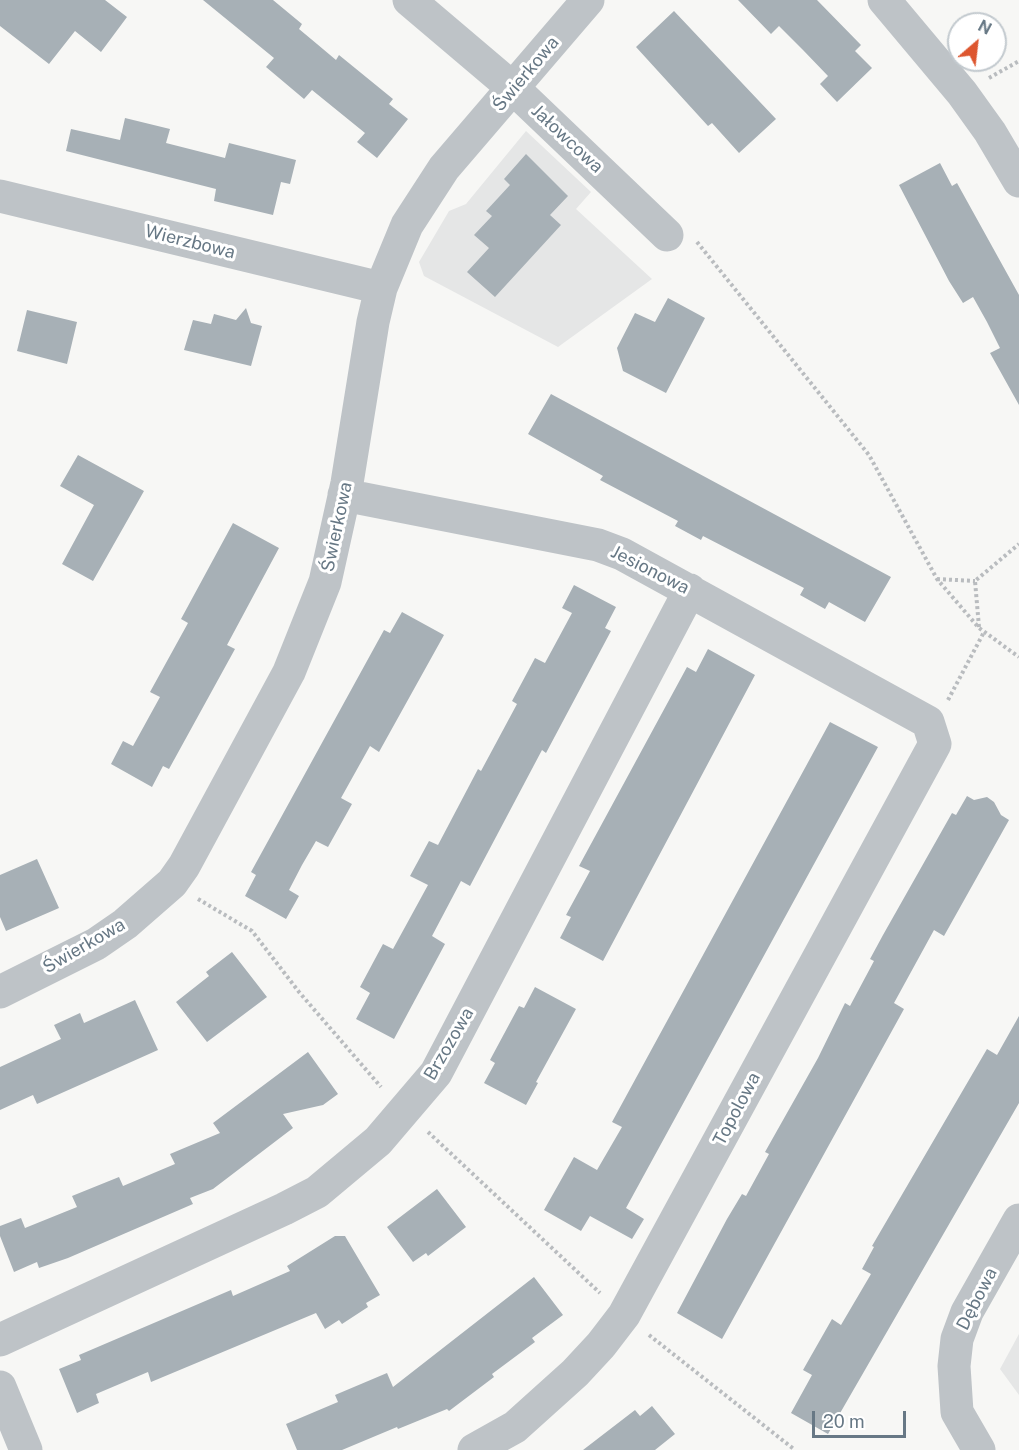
<!DOCTYPE html>
<html>
<head>
<meta charset="utf-8">
<style>
	body { margin:0 }
	#map { position:relative; width:1019px; height:1450px; overflow:hidden; background:#f7f7f5; font-family:"Public Sans",sans-serif }
	canvas { display:block }
	.north { position:absolute; left:947px; top:12px; width:60px; height:60px; box-sizing:border-box; background:#fff; border:2px solid #c2c9ce; border-radius:50%; rotate:28deg; font-size:16px; font-weight:700; line-height:24px; text-align:center; color:#677885 }
	.north::after { content:''; display:block; margin:auto; width:21px; height:27px; background:#dd562f; clip-path:polygon(50% 0,100% 100%,50% 72%,0 100%) }
	.scale { position:absolute; left:812px; top:1411px; width:94px; height:27px; box-sizing:border-box; border:3px solid #677885; border-top:0; padding-left:8px; font-size:18px; line-height:21px; white-space:nowrap; color:#677885; -webkit-text-stroke:4px #fff; paint-order:stroke }
</style>
</head>
<body>
<div id="map">
<canvas width="1019" height="1450"></canvas>
<div class="north">N</div>
<div class="scale">20 m</div>
</div>
<script>
const ctx = document.querySelector('canvas').getContext('2d');
ctx.lineJoin = 'round';
function paint(path, color) {
  ctx.fillStyle = color;
  ctx.fill(path, 'evenodd');
}
function shape(rows) {
  const path = new Path2D();
  for (const r of rows) {
    path.moveTo(r[0], r[1]);
    for (let i = 2; i < r.length; i += 2) path.lineTo(r[i], r[i + 1]);
  }
  return path;
}
function strokePath(path, color, width, dash) {
  ctx.strokeStyle = color;
  ctx.lineWidth = width;
  ctx.lineCap = dash ? 'butt' : 'round';
  ctx.setLineDash(dash || []);
  ctx.stroke(path);
}
function label(font, color, halo, rows, align = 'center') {
  ctx.font = font + ' "Public Sans",sans-serif';
  ctx.lineWidth = 6;
  ctx.setLineDash([]);
  ctx.textBaseline = 'middle';
  ctx.strokeStyle = halo;
  ctx.fillStyle = color;
  for (const [text, x, y, turn = 0] of rows) {
    ctx.save();
    ctx.translate(x, y);
    ctx.rotate((+turn || 0) * Math.PI / 180);
    ctx.textAlign = isNaN(turn) ? turn : align;
    if (halo) ctx.strokeText(text, 0, 0);
    ctx.fillText(text, 0, 0);
    ctx.restore();
  }
}
paint(shape([
	[526,131,591,192,576,209,652,279,558,347,424,276,419,262,449,211,466,204],
	[1019,1334,1019,1395,1000,1369]
]), '#e5e6e6');
paint(shape([
	[0,0,105,0,127,17,101,52,75,31,49,64,0,26],
	[203,0,273,0,302,24,299,29,317,44,336,60,339,55,393,99,389,104,408,119,377,158,357,142,365,133,312,90,304,99,266,67,274,58],
	[738,0,817,0,861,45,855,51,872,68,837,102,820,84,828,76,803,50,779,26,771,34],
	[674,11,776,119,739,153,712,123,708,126,636,47],
	[125,118,170,129,166,143,225,158,229,143,296,160,290,184,281,182,273,215,214,201,216,189,66,151,71,129,120,140],
	[526,154,568,196,550,215,561,225,495,297,467,272,489,248,474,235,492,216,486,211,510,185,504,179],
	[940,163,952,186,957,183,1019,295,1019,405,990,353,1000,348,987,322,973,297,963,303,949,281,899,185],
	[668,298,705,318,666,393,623,371,617,348,635,313,655,322],
	[246,308,251,323,262,326,251,366,184,350,193,320,211,324,214,314,236,320],
	[27,310,77,322,67,364,17,351],
	[551,394,891,577,865,622,829,602,825,609,800,595,804,588,703,536,701,540,675,526,678,521,600,480,603,476,528,434],
	[78,455,144,491,93,581,62,564,94,505,60,486],
	[233,523,279,548,227,645,235,649,169,769,163,766,152,787,111,764,123,741,133,746,160,697,150,692,188,623,181,619],
	[574,585,616,607,605,628,611,631,546,753,542,750,470,886,461,881,432,936,445,944,394,1039,356,1019,370,993,360,987,383,944,393,949,428,885,410,876,429,841,438,845,478,769,481,771,517,704,512,701,535,658,545,663,572,613,562,608],
	[402,612,444,635,379,752,370,746,341,798,352,804,328,847,316,841,302,865,289,890,299,896,286,919,245,896,256,875,251,872,384,630,390,633],
	[708,649,755,675,603,961,560,938,571,917,566,915,590,871,579,866,687,667,696,672],
	[830,722,878,747,626,1208,644,1219,632,1239,590,1216,581,1231,544,1210,574,1157,597,1170,622,1127,612,1122],
	[967,796,974,800,987,797,994,802,1001,815,1009,820,944,936,934,930,894,1003,904,1009,722,1339,677,1313,727,1219,742,1194,746,1196,769,1154,765,1152,818,1058,845,1003,850,1006,874,961,870,959,883,935,952,813,956,815],
	[37,859,59,908,6,931,0,917,0,875],
	[232,952,267,997,207,1042,176,1002,209,976,206,972],
	[535,987,576,1009,536,1082,538,1083,526,1105,484,1083,495,1063,490,1060,519,1006,524,1008],
	[135,1000,158,1050,37,1104,33,1095,0,1110,0,1067,61,1039,54,1025,80,1013,84,1023],
	[1019,1016,1019,1103,828,1434,791,1413,812,1375,803,1370,832,1319,841,1325,871,1274,862,1269,874,1247,872,1246,987,1049,997,1055],
	[308,1052,338,1094,323,1105,283,1114,293,1128,213,1189,190,1198,193,1204,68,1258,39,1268,37,1262,14,1272,0,1236,0,1226,21,1218,25,1228,77,1207,72,1196,119,1177,123,1186,175,1164,170,1154,220,1133,213,1123],
	[437,1189,466,1227,428,1256,426,1253,413,1262,387,1227],
	[335,1236,345,1236,380,1295,366,1303,368,1307,342,1324,339,1320,325,1329,316,1313,151,1382,148,1372,96,1394,99,1403,77,1413,59,1369,81,1360,79,1355,231,1290,233,1296,290,1271,287,1266],
	[534,1277,563,1315,532,1338,535,1342,492,1374,494,1377,449,1411,447,1409,398,1429,397,1427,342,1450,297,1450,286,1424,338,1402,335,1395,387,1373,393,1387],
	[652,1406,675,1434,655,1450,583,1450,635,1410,640,1416]
]), '#a7b0b6');
strokePath(shape([
	[989,78,1019,61],
	[697,242,869,455,937,579,979,628,1019,657],
	[937,579,975,581],
	[979,627,975,581,1019,544],
	[948,700,984,632],
	[198,899,252,931,299,992,381,1087],
	[428,1132,600,1293],
	[649,1335,795,1450]
]), '#b9bcbf', 4, [3, 3]);
strokePath(shape([
	[409,0,514,89,667,235],
	[884,0,962,93,990,132,1019,181],
	[0,196,381,288],
	[344,495,598,545,622,554,928,722,935,744,624,1315,601,1345,575,1373,515,1427,474,1450],
	[0,992,96,944,125,924,172,883,184,866,289,672,325,582,347,483,373,322,381,288,407,225,444,168,588,0],
	[0,1340,284,1209,317,1192,378,1141,436,1073,690,590],
	[0,1387,26,1450],
	[979,1450,957,1412,954,1366,957,1339,967,1312,1019,1220]
]), '#bec3c7', 33);
label('18px', '#677885', '#fff', [
	["Świerkowa",526,74,-50],
	["Jałowcowa",567,139,43],
	["Wierzbowa",190,242,14],
	["Świerkowa",337,527,-78],
	["Jesionowa",650,570,27],
	["Świerkowa",84,946,-30],
	["Brzozowa",449,1044,-60],
	["Topolowa",737,1109,-62],
	["Dębowa",977,1299,-63]
]);
</script>
</body>
</html>
